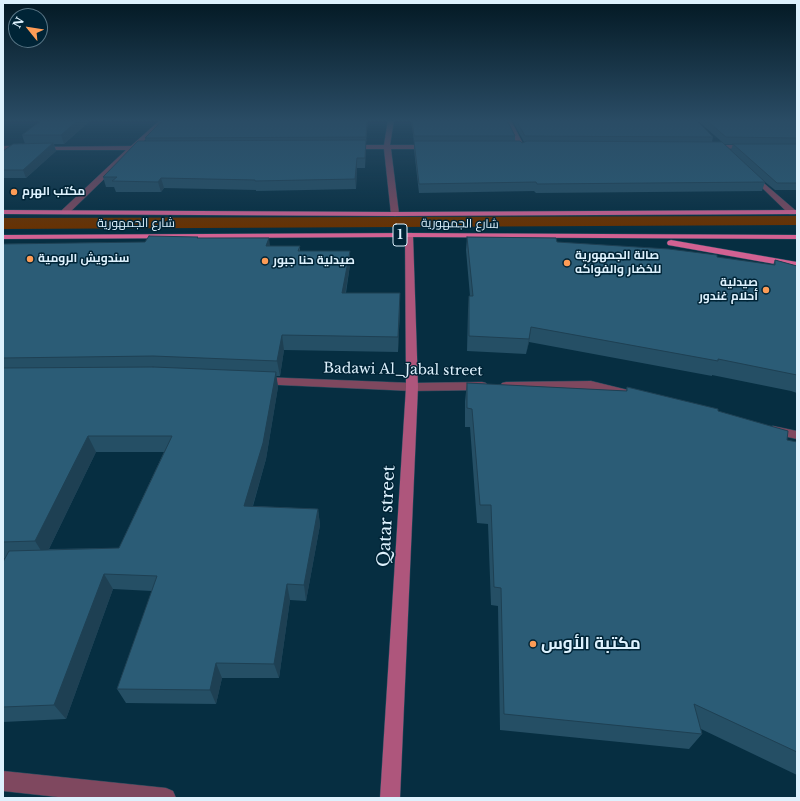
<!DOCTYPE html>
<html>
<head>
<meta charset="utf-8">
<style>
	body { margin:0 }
	#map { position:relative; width:800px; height:801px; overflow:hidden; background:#062e41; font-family:"Libre Baskerville",serif }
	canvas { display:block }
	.frame { position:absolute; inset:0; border:4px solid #ddf1fd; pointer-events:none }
	.north { position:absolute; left:8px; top:8px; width:40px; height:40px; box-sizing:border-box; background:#002436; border:1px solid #587686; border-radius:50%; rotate:300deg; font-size:11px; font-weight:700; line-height:16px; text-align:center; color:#ddf1fd }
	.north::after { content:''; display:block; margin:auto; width:14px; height:18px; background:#fd9c56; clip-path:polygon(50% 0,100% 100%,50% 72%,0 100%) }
</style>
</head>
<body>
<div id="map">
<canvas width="800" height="801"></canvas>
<div class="frame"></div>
<div class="north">N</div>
</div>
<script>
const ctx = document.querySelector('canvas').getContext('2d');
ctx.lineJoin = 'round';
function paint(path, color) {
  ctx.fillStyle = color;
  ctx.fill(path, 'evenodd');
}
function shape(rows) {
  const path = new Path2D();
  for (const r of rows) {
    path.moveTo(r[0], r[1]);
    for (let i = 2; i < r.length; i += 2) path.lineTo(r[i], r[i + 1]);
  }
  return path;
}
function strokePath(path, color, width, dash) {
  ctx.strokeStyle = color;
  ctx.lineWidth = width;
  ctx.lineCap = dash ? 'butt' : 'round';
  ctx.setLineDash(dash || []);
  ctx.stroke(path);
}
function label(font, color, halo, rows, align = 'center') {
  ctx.font = font + ' "Libre Baskerville",Cairo,serif';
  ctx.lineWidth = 3;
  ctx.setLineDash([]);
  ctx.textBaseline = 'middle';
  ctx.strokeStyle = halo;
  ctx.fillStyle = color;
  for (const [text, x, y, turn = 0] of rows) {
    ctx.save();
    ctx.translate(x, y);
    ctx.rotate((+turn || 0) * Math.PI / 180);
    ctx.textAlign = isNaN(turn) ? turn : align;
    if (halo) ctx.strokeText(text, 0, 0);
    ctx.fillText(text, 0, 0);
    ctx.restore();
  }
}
paint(shape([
	[797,216,797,225,3,229,3,218]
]), '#693100');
const street = shape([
	[160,120,167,120,138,146,148,147,148,149,134,150,68,214,62,214,62,210,126,150,40,150,38,149,38,147,131,146,160,120],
	[388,120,394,120,390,145,430,145,433,147,430,149,391,149,399,214,395,216,391,214,384,149,350,149,347,147,350,145,384,145,388,120],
	[505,120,511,120,525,148,524,149,519,148,505,120],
	[710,145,748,145,751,147,748,149,708,148,707,147,710,145],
	[3,146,22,146,25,148,22,150,3,150,3,146],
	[752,173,795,210,795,214,789,214,750,176,749,175,752,173],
	[262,377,412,383,482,382,486,383,488,386,486,389,482,390,412,391,258,384,256,381,258,378,262,377],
	[591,381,632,391,634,394,632,397,628,398,591,389,506,390,502,389,500,386,502,383,506,382,591,381],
	[773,426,797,431,797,439,769,433,767,430,769,427,773,426],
	[3,771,166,788,173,791,176,798,67,798,3,791,3,771]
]);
const secondary = shape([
	[406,233,412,233,413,235,418,387,400,798,380,798,406,387,405,235,406,233]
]);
const primary = shape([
	[3,210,395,212,797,210,797,214,395,216,3,214,3,210],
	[409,233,797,235,797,239,409,237,3,239,3,235,409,233],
	[671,240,797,262,797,268,668,245,667,243,668,241,671,240]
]);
strokePath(street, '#284d5f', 1);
strokePath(secondary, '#284d5f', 1);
strokePath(primary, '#284d5f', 1);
paint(street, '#7f485f');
paint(secondary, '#ae567c');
paint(primary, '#d26192');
paint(shape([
	[42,120,91,120,64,144,54,144,56,151,26,178,3,178,3,151,25,144,22,135],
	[273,120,368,120,366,143,365,168,357,168,356,189,256,191,256,190,164,188,161,192,116,192,114,187,106,187,103,177,146,141,145,138],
	[411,120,507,120,515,136,515,141,522,143,524,142,512,120,696,120,713,137,712,142,722,142,697,120,797,120,797,144,724,144,731,150,733,144,797,144,797,190,775,190,765,182,762,191,536,193,534,191,419,193,414,150,414,142],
	[467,237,557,242,717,257,773,265,775,260,797,266,797,393,791,391,712,375,712,376,529,342,526,354,467,351,468,310,469,296,470,296,466,250],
	[198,238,271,246,300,246,300,251,350,251,350,265,346,293,400,293,400,308,398,352,284,350,280,376,276,376,278,387,266,459,253,506,318,509,320,525,306,601,290,600,279,678,222,678,216,704,126,703,117,689,152,591,113,589,66,719,3,722,3,562,5,558,3,558,3,244,145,242],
	[96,452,164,452,119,548,49,549],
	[467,383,626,391,627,387,718,411,787,440,797,442,797,775,701,729,702,734,689,749,500,730,498,606,491,605,488,524,477,523,470,427,465,427,465,401]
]), '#254f65');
paint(shape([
	[78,120,91,120,64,144,61,135],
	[366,140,366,150,365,168,365,158],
	[53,143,56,151,26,178,23,170],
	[357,158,357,168,356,189,355,179],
	[161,178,164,188,161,192,158,182],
	[269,238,271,252,266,246],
	[350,251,350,265,343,307,342,293],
	[400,293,400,308,398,352,398,337],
	[531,327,529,342,526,354,529,339],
	[282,335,284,350,280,376,277,361],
	[276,372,278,387,266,459,248,522,244,506],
	[88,436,96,452,45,557,35,541],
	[318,509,320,525,306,601,304,585],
	[104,574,113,589,66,719,54,705],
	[287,584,290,600,279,678,274,664],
	[216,663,222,678,216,704,210,690]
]), '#1e4053');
const building = shape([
	[42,120,78,120,61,135,22,135,42,120],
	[164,120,367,120,366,137,145,138,157,126,164,120],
	[412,120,507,120,515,136,414,136,412,120],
	[516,120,696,120,713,137,525,136,516,120],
	[706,120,797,120,797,138,726,137,706,120],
	[366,140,365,158,357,158,355,179,255,181,255,180,161,178,158,182,112,181,117,177,103,177,138,141,366,140],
	[414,141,520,141,522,143,527,141,722,142,765,182,537,184,536,182,419,184,414,141],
	[53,143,23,170,3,170,3,151,13,144,53,143],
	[733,144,797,144,797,183,777,183,733,144],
	[149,236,198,237,197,238,269,238,266,246,300,246,298,251,350,251,342,293,400,293,398,337,282,335,277,361,153,356,3,358,3,244,145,242,149,236],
	[467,237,556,238,557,242,669,249,717,255,717,257,775,265,775,260,797,266,797,375,718,359,718,361,531,327,529,339,469,336,469,296,473,296,467,237],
	[153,367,276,372,263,443,244,506,318,509,304,585,287,584,274,664,216,663,210,690,117,689,157,576,104,574,54,705,3,707,3,562,9,551,119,548,172,436,88,436,35,541,3,542,3,368,153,367],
	[467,383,627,391,627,387,718,409,718,411,788,431,787,440,797,442,797,752,694,704,702,734,504,714,501,588,494,587,491,505,480,505,472,409,467,408,467,383]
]);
paint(building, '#2b5c76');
strokePath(building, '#1e4053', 1);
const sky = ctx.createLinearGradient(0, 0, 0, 232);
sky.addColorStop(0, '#031924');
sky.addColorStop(0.52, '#2a4c65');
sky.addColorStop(1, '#2a4c6500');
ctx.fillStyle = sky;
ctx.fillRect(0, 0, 800, 232);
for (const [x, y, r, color] of [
	[14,192,4,"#fd9c56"],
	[30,259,4,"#fd9c56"],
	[265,261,4,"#fd9c56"],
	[567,263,4,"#fd9c56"],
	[766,290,4,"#fd9c56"],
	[533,644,4,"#fd9c56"]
]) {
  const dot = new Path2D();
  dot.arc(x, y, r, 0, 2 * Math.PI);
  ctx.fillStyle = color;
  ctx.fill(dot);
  strokePath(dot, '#002436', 1.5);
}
label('bold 12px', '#ddf1fd', '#002436', [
	["مكتب الهرم",22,192],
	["صالة الجمهورية",575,256],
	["للخضار والفواكه",575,270],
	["سندويش الرومية",38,259],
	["صيدلية حنا جبور",273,261],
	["صيدلية",758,283,"right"],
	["أحلام غندور",758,297,"right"]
], 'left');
label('12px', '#ddf1fd', '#002436', [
	["شارع الجمهورية",136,224],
	["شارع الجمهورية",460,224,1]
]);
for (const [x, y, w] of [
	[400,235,14]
]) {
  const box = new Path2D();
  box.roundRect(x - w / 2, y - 11, w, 22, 3);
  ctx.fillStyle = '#002436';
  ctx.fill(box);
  strokePath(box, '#ddf1fd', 1);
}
label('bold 13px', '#ddf1fd', null, [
	["1",400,235]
]);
label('14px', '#ddf1fd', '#002436', [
	["Badawi Al_Jabal street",403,370,1]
]);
label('17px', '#ddf1fd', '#002436', [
	["Qatar street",387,516,-87]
]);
label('bold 17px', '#ddf1fd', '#002436', [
	["مكتبة الأوس",541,644]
], 'left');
</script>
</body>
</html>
